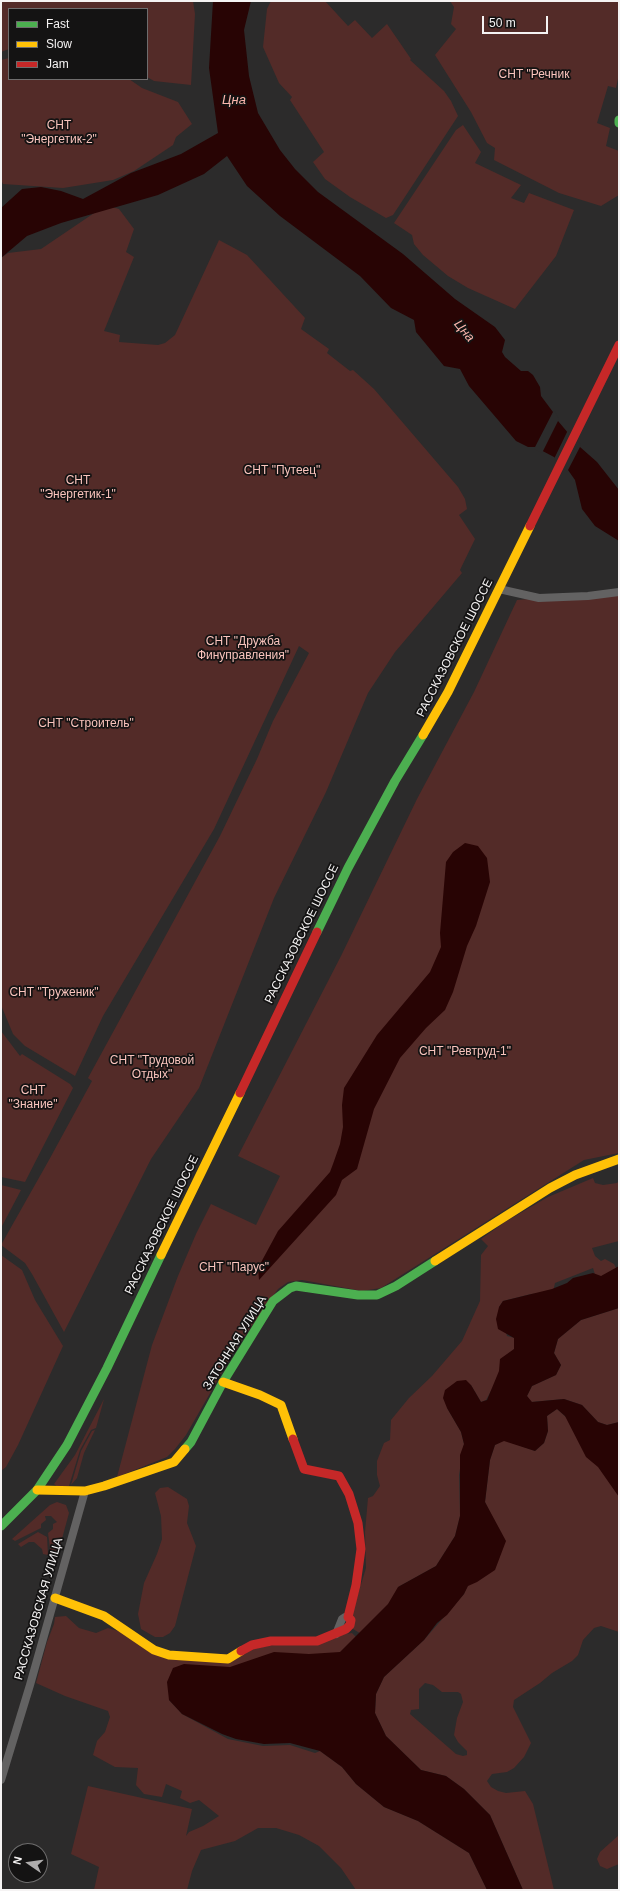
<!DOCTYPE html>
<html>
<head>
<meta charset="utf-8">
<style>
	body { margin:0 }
	#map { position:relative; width:620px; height:1891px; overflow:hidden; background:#2c2b2b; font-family:Arial,sans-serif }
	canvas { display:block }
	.frame { position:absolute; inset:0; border:2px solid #f5f3f3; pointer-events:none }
	.legend { position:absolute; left:8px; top:8px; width:140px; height:72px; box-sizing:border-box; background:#141313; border:1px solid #6e6d6d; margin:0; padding:5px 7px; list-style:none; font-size:12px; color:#f5f3f3 }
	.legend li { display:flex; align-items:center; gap:8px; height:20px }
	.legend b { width:20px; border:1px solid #6e6d6d }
	.north { position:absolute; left:8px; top:1843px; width:40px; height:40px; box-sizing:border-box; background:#141313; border:1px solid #6e6d6d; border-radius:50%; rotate:283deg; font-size:11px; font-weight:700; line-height:16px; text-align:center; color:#f5f3f3 }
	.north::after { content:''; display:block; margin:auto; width:14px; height:18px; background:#afadad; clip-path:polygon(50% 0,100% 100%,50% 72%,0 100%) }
	.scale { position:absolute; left:482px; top:16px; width:66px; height:18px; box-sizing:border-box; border:2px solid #f5f3f3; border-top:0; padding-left:5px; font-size:12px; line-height:14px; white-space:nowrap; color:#f5f3f3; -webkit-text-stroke:3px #141313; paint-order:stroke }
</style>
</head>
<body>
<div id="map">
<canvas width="620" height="1891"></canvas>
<div class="frame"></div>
<ul class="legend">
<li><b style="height:5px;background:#4caf50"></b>Fast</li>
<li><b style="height:5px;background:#ffc107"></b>Slow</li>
<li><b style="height:5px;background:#c62828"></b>Jam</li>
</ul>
<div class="north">N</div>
<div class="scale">50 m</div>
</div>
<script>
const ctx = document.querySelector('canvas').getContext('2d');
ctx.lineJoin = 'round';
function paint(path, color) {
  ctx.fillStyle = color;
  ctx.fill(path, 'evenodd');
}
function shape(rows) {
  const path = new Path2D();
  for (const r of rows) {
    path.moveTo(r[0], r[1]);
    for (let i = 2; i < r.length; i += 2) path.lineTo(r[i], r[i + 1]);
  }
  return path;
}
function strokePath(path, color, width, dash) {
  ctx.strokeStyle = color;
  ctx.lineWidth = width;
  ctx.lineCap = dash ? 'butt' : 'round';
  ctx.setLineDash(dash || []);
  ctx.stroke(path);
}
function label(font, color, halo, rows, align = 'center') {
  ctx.font = font + ' Arial,sans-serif';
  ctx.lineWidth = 3.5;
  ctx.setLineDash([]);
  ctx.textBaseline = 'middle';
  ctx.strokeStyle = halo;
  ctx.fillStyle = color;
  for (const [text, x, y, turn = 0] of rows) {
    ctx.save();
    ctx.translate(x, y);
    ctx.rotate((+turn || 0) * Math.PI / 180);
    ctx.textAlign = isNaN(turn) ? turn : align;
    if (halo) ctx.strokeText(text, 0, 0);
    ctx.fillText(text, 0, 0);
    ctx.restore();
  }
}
paint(shape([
	[1,1,193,1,195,14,191,85,154,81,147,77,147,9,9,9,9,49,1,52],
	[271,1,325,1,348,26,355,20,372,38,387,24,411,59,410,60,444,91,451,101,458,116,393,215,386,218,350,197,325,179,313,162,324,152,290,100,292,97,279,83,263,47,267,9],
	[450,1,619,1,619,74,616,88,608,86,597,123,610,128,606,146,619,151,619,195,601,206,559,193,494,160,495,148,487,143,471,112,435,55,456,29,451,24,454,7],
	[9,58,9,79,129,79,142,88,178,102,192,124,176,137,173,145,134,171,113,180,63,188,3,184,1,180,1,60],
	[463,125,481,152,475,163,521,185,511,198,524,203,529,193,574,210,556,256,515,309,468,288,448,276,423,255,414,244,412,235,394,223,456,130],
	[106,205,119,209,134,229,126,252,134,257,104,331,120,335,119,342,158,345,165,343,175,335,219,240,247,255,305,318,301,329,329,349,327,353,350,371,353,370,374,389,458,487,465,499,467,509,459,515,475,539,460,570,462,573,395,652,368,693,326,792,274,898,199,1088,151,1159,64,1332,32,1274,25,1263,1,1245,49,1160,92,1081,88,1078,220,836,257,759,273,721,309,653,299,646,214,829,103,1016,75,1076,25,1046,13,1034,1,1005,1,258,8,253,41,249],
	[619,590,619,1153,584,1160,381,1288,362,1291,302,1280,288,1282,278,1289,236,1348,186,1435,175,1449,167,1457,117,1477,152,1345,178,1276,196,1234,211,1204,256,1225,280,1176,238,1156,341,956,417,799,474,692,517,600,601,593],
	[1,1031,20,1056,22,1054,70,1084,73,1088,25,1182,1,1177],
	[593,1178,595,1183,603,1185,617,1183,619,1181,619,1241,592,1248,595,1256,601,1261,605,1259,614,1264,619,1274,597,1281,593,1268,555,1283,553,1292,531,1294,503,1301,499,1307,507,1336,515,1338,514,1349,486,1400,481,1402,471,1385,447,1408,461,1432,464,1444,459,1475,460,1516,455,1536,436,1566,398,1587,400,1590,363,1635,353,1629,353,1611,366,1568,365,1532,368,1498,373,1496,380,1486,377,1475,377,1461,384,1443,390,1440,391,1420,409,1398,432,1376,462,1341,480,1301,481,1255,488,1246,481,1239,505,1222,548,1197],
	[1,1185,21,1190,1,1228],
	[1,1255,22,1270,35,1300,63,1346,18,1445,6,1467,1,1471],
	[619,1308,619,1422,607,1425,598,1422,582,1405,564,1399,531,1402,527,1396,532,1386,556,1375,561,1365,554,1353,558,1339,581,1320],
	[104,1399,96,1428,91,1430,80,1450,69,1486,58,1487,54,1484,75,1455],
	[557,1409,619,1465,619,1632,601,1626,594,1628,583,1640,578,1655,572,1661,552,1673,540,1683,514,1700,513,1707,531,1743,524,1757,514,1768,507,1772,492,1774,487,1781,491,1787,498,1791,506,1793,525,1791,533,1804,554,1890,523,1890,490,1815,464,1789,446,1776,421,1770,386,1736,375,1713,376,1694,384,1677,424,1640,464,1594,494,1521,485,1502,490,1460,495,1445,504,1440,535,1451,544,1443,548,1431,547,1416],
	[425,1683,433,1685,442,1692,458,1692,461,1694,463,1702,457,1718,454,1735,458,1742,467,1751,467,1755,463,1756,456,1754,410,1714,411,1710,419,1709,419,1689],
	[95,1430,84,1453,77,1478,71,1485,81,1451,92,1431],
	[168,1487,187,1499,189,1506,187,1523,196,1546,175,1626,170,1633,163,1637,155,1637,141,1629,138,1614,144,1583,157,1554,162,1539,161,1516,155,1493,160,1488],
	[57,1502,66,1505,69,1513,57,1557,51,1556,48,1533,53,1529,53,1524,57,1522,51,1516,45,1516,46,1520,41,1524,41,1528,15,1541,12,1539,50,1505],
	[38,1532,47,1537,48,1555,43,1554,42,1549,34,1542,29,1542,21,1547,18,1544],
	[66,1616,79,1628,96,1633,108,1628,121,1632,145,1646,228,1662,249,1649,352,1633,361,1642,357,1654,169,1700,182,1714,228,1739,263,1746,290,1745,315,1753,320,1751,342,1767,356,1784,384,1807,418,1821,469,1853,487,1890,356,1890,341,1868,319,1846,299,1835,276,1828,258,1828,235,1841,201,1850,192,1871,187,1890,94,1890,99,1867,71,1854,88,1786,192,1809,186,1836,189,1832,203,1826,219,1816,199,1800,190,1803,180,1798,182,1791,166,1784,162,1797,144,1794,136,1785,138,1768,115,1767,93,1755,97,1741,105,1732,110,1717,108,1711,65,1696,36,1683,47,1642,54,1624,55,1617],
	[619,1835,619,1864,607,1869,600,1866,597,1859,600,1852]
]), '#532b28');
paint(shape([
	[213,1,251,1,244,30,249,76,258,113,280,150,295,169,318,192,403,254,455,299,495,327,505,340,502,352,505,357,521,371,528,371,533,375,540,387,541,396,553,412,558,421,580,447,597,462,619,490,619,541,595,526,582,509,575,480,568,470,554,457,535,447,528,447,516,441,469,386,460,369,444,366,416,332,414,320,391,308,360,276,280,216,247,186,227,156,204,174,158,195,61,223,27,236,1,258,1,208,22,189,41,187,61,191,83,199,131,173,181,154,218,133,209,68],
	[465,843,478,846,487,858,490,882,476,926,467,946,453,992,445,1010,426,1028,400,1058,374,1109,357,1169,342,1180,336,1195,259,1280,258,1268,278,1231,330,1172,333,1164,340,1144,343,1127,342,1105,344,1088,377,1035,430,972,441,947,440,933,446,862,453,852],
	[619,1266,619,1308,581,1320,558,1339,554,1353,561,1365,556,1375,532,1386,527,1396,532,1402,564,1399,582,1405,598,1422,607,1425,619,1422,619,1497,598,1467,586,1457,565,1416,557,1409,547,1416,548,1431,544,1443,535,1451,504,1441,495,1445,490,1460,485,1502,506,1541,495,1570,477,1582,468,1586,464,1594,447,1615,437,1623,424,1640,384,1677,376,1694,375,1713,386,1736,421,1770,446,1776,464,1789,490,1815,523,1890,487,1890,469,1853,418,1821,384,1807,356,1784,342,1767,320,1751,290,1743,264,1744,236,1739,222,1734,182,1714,169,1700,167,1682,173,1668,184,1664,230,1667,274,1652,309,1654,340,1652,388,1604,398,1587,436,1566,455,1536,460,1516,460,1455,464,1444,461,1432,447,1408,443,1398,445,1390,457,1381,466,1380,471,1385,481,1402,487,1400,499,1371,500,1359,514,1349,514,1338,498,1329,496,1319,499,1307,503,1301,552,1289,567,1283,573,1278,593,1273,601,1276]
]), '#280404');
paint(shape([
	[554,410,559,419,542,453,534,449],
	[568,430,581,445,567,472,554,459]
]), '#2c2b2b');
strokePath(shape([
	[499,589,539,598,588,596,619,592],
	[336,1634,342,1619,345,1617,348,1617],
	[1,1780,30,1685,85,1491]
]), '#636262', 8);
strokePath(shape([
	[619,120,619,123],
	[317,932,348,868,395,781,423,735],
	[185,1449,191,1442,223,1382,273,1301,290,1288,296,1286,358,1295,377,1295,396,1286,435,1261],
	[1,1526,37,1490,67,1445,107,1368,161,1255]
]), '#4caf50', 9);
strokePath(shape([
	[423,735,448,692,530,526],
	[161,1255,240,1093],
	[435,1261,550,1188,575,1175,619,1159],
	[223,1382,260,1395,281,1405,293,1439],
	[37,1490,85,1491,104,1486,174,1462,185,1449],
	[55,1598,104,1616,154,1650,169,1655,228,1659,241,1651]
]), '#ffc107', 9);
strokePath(shape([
	[530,526,619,345],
	[240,1093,317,932],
	[241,1651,252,1645,271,1641,317,1641,346,1629,350,1625,351,1620,348,1617,356,1585,361,1549,358,1523,349,1494,339,1476,304,1469,293,1439]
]), '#c62828', 9);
label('12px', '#fac4bd', '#141313', [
	["СНТ \"Речник",534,75],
	["СНТ",59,126],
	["\"Энергетик-2\"",59,140],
	["СНТ \"Путеец\"",282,471],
	["СНТ",78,481],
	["\"Энергетик-1\"",78,495],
	["СНТ \"Дружба",243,642],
	["Финуправления\"",243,656],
	["СНТ \"Строитель\"",86,724],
	["СНТ \"Труженик\"",54,993],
	["СНТ \"Ревтруд-1\"",465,1052],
	["СНТ \"Трудовой",152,1061],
	["Отдых\"",152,1075],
	["СНТ",33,1091],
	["\"Знание\"",33,1105],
	["СНТ \"Парус\"",234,1268]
]);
label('12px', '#f5f3f3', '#141313', [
	["РАССКАЗОВСКОЕ ШОССЕ",455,648,-63],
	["РАССКАЗОВСКОЕ ШОССЕ",302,934,-64],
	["РАССКАЗОВСКОЕ ШОССЕ",162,1225,-64],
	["ЗАТОННАЯ УЛИЦА",235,1343,-58],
	["РАССКАЗОВСКАЯ УЛИЦА",39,1609,-74]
]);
label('italic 13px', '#fcb6ad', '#141313', [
	["Цна",234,100],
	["Цна",464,331,50]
]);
</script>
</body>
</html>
